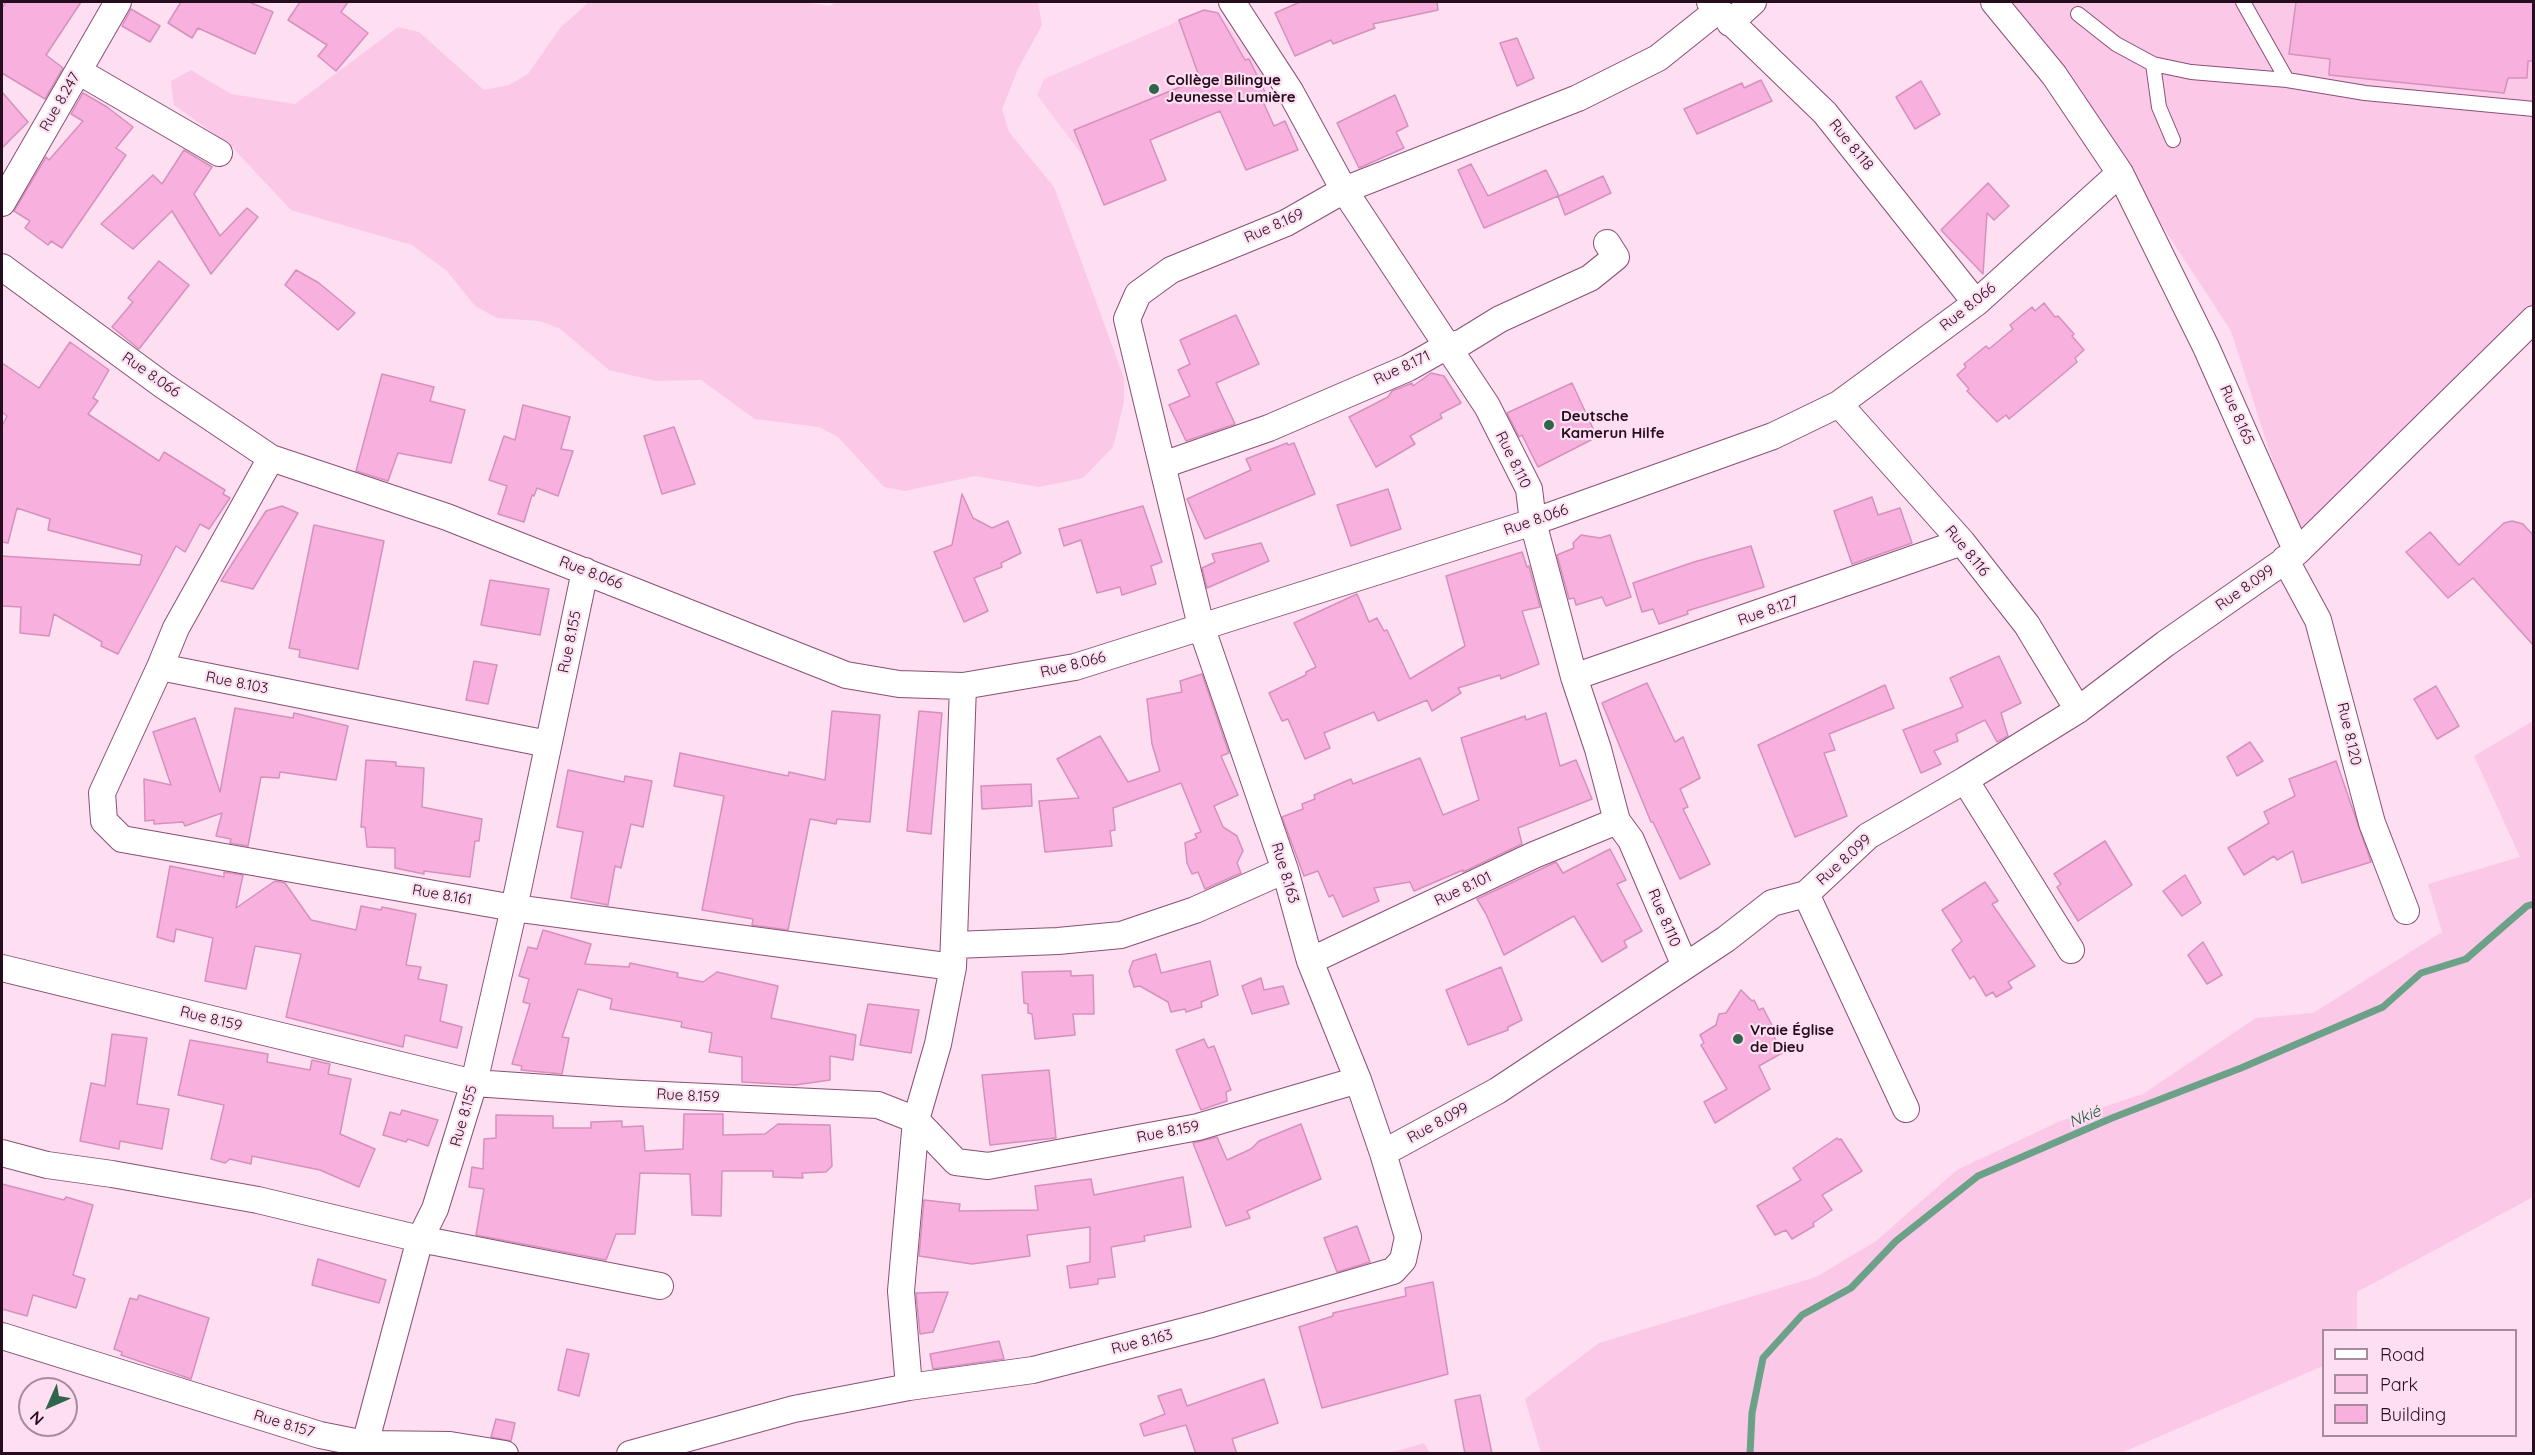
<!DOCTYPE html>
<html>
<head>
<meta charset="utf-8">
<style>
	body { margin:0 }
	#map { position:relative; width:2535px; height:1455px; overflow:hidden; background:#fddff1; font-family:Quicksand,sans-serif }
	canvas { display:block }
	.frame { position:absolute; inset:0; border:3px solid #260d1e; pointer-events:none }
	.legend { position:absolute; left:2322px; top:1329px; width:195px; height:108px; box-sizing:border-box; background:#fddff1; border:2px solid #a78b9d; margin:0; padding:8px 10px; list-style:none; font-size:18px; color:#260d1e }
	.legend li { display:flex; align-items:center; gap:12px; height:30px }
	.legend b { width:30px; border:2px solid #a78b9d }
	.north { position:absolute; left:18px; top:1377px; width:60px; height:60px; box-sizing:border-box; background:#fddff1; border:2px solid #a78b9d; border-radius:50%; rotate:225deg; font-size:16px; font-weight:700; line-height:24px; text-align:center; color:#260d1e }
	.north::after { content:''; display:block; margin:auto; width:21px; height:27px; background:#2f654c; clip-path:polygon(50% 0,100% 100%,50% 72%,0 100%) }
</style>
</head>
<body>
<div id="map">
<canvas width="2535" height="1455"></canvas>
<div class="frame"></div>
<ul class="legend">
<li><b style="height:8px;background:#fff"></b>Road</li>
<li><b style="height:16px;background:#fbc8e8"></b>Park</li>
<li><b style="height:16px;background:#f8b1de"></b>Building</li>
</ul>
<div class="north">N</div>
</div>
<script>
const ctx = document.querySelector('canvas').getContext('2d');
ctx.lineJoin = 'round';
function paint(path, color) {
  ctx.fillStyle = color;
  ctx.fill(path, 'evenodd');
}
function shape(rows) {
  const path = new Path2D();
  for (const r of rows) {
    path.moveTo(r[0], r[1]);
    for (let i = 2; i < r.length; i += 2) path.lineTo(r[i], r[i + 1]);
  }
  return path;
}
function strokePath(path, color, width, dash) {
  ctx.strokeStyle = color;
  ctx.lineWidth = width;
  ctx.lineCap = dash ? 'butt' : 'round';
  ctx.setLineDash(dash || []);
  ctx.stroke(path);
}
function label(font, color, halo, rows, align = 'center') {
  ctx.font = font + ' Quicksand,sans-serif';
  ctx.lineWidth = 4.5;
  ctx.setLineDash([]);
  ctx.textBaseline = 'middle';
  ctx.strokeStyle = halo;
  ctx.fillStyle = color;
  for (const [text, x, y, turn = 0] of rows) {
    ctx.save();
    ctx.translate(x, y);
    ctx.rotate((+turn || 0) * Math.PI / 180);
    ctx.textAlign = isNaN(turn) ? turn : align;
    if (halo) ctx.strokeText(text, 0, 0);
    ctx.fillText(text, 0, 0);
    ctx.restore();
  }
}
paint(shape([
	[1204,10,1218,13,1274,86,1260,95,1089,164,1037,95,1044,79]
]), '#fccdea');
paint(shape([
	[589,2,804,2,830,6,835,2,1038,2,1042,25,1018,69,1002,109,1009,132,1054,187,1124,378,1124,402,1113,447,1083,478,1039,487,975,476,905,491,884,487,838,437,819,427,755,419,701,380,656,381,609,370,559,328,539,321,497,318,475,306,447,271,412,245,291,210,231,146,174,105,171,81,191,70,231,94,295,104,398,27,419,32,484,90,509,85,528,74,560,28],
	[1978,2,2533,2,2533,321,2302,553,2231,331,2129,175],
	[2533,721,2533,1197,2357,1292,2357,1330,2324,1330,2323,1366,2121,1453,1541,1453,1525,1399,1599,1343,1816,1277,1876,1241,1957,1170,2058,1122,2143,1094,2256,1018,2313,1013,2442,932,2428,884,2520,857,2474,756],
	[1424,1443,1430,1453,1391,1453]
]), '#fbc8e8');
strokePath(shape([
	[1750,1454,1752,1413,1763,1358,1802,1315,1851,1288,1896,1241,1978,1176,2112,1118,2241,1068,2383,1007,2421,973,2466,959,2527,906,2534,904]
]), '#6ba187', 7);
const building = shape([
	[6,2,81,2,46,55,63,68,45,99,2,73,2,8,6,2],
	[181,2,249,2,273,12,255,54,198,28,192,38,168,23,181,2],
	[300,2,348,2,341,12,368,33,336,71,318,56,327,45,288,20,300,2],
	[1300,2,1437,2,1438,10,1373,24,1375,28,1333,44,1331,40,1295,56,1275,13,1300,2],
	[2296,2,2534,2,2534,61,2528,61,2527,78,2508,78,2504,93,2329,75,2330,59,2289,54,2296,2],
	[131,9,160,26,150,42,122,26,131,9],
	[1204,10,1218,13,1245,60,1249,59,1265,92,1260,95,1274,126,1285,121,1298,150,1246,170,1220,111,1150,140,1166,180,1104,205,1074,130,1200,79,1179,20,1204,10],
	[1517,38,1534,78,1517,86,1500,43,1517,38],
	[1761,80,1772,101,1697,134,1684,109,1742,83,1744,88,1761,80],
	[1921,81,1940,114,1915,129,1896,97,1921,81],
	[2,92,28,122,2,148,2,92],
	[83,93,107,107,133,127,116,148,126,155,62,248,51,241,48,245,25,228,30,221,14,211,46,157,49,160,83,121,71,114,83,93],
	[1395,95,1408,126,1396,132,1404,148,1359,168,1337,123,1395,95],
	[184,150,212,167,194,194,220,236,247,208,258,217,211,274,172,211,133,249,101,224,153,175,162,184,184,150],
	[1471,164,1488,196,1546,170,1559,196,1603,176,1611,193,1565,215,1558,196,1484,228,1458,170,1471,164],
	[1988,183,2009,206,1994,220,1987,213,1983,274,1941,230,1988,183],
	[159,261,189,285,139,349,112,327,133,302,128,298,159,261],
	[296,270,319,283,355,313,338,330,285,285,296,270],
	[2044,303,2055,317,2058,316,2074,334,2072,336,2084,350,2075,358,2077,362,2056,380,2009,419,2006,415,1997,422,1967,391,1969,389,1957,375,1966,367,1964,364,1986,346,1989,349,2013,329,2010,325,2032,307,2035,311,2044,303],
	[1236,315,1259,364,1216,383,1235,424,1186,441,1169,405,1190,396,1178,370,1190,364,1180,340,1236,315],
	[70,342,109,370,93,398,98,401,88,414,159,461,164,452,225,490,223,494,230,498,209,529,200,524,185,552,176,546,118,654,101,646,102,642,54,614,49,636,20,633,21,607,2,606,2,556,140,565,142,555,48,530,50,519,17,508,8,543,2,542,2,426,7,416,2,412,2,363,39,388,70,342],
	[1431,373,1444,376,1461,403,1440,414,1442,418,1410,436,1415,444,1376,467,1349,417,1388,397,1392,391,1412,383,1413,386,1431,373],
	[382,374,434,387,430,401,465,410,451,463,398,453,388,481,356,471,382,374],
	[1572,383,1597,437,1538,467,1522,435,1519,437,1507,413,1572,383],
	[523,405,570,417,561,449,573,451,558,496,537,488,534,496,532,495,524,522,498,514,507,486,489,480,504,436,515,440,523,405],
	[674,427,695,484,662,494,644,436,674,427],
	[1287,443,1288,445,1294,443,1315,494,1205,539,1187,499,1251,470,1246,459,1287,443],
	[1388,489,1401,529,1351,546,1337,505,1388,489],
	[962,494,973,518,992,528,1008,521,1021,553,1001,563,1002,567,974,578,988,611,964,622,934,552,952,545,962,494],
	[1872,497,1878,515,1900,508,1912,543,1852,564,1834,511,1872,497],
	[282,506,298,513,253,589,221,581,266,511,282,506],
	[1143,506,1162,562,1151,566,1156,584,1122,595,1120,587,1097,593,1081,540,1064,546,1059,529,1143,506],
	[2512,521,2523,524,2534,536,2534,646,2473,578,2448,598,2406,552,2430,532,2459,565,2504,523,2512,521],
	[314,525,384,541,358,669,299,657,300,650,289,648,314,525],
	[1581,535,1600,538,1610,535,1631,597,1606,606,1602,597,1576,605,1574,598,1569,599,1557,555,1574,548,1573,543,1581,535],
	[1261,543,1269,561,1207,588,1202,568,1215,562,1212,554,1261,543],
	[1751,546,1764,587,1687,611,1688,614,1659,624,1653,609,1642,612,1633,583,1694,562,1751,546],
	[1522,552,1527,567,1529,566,1540,607,1522,611,1539,664,1501,679,1500,675,1458,688,1461,693,1432,711,1427,700,1378,721,1374,712,1324,733,1330,748,1305,759,1288,719,1282,721,1269,693,1306,675,1306,672,1316,667,1294,623,1357,594,1369,622,1377,618,1384,631,1387,630,1410,679,1465,646,1446,576,1522,552],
	[490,580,549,589,540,635,481,625,490,580],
	[1999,656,2021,703,2001,713,2008,736,1997,742,1985,720,1956,734,1958,741,1934,751,1941,764,1921,773,1903,730,1963,707,1950,678,1999,656],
	[474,661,497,665,488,704,466,700,474,661],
	[1202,674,1229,753,1221,756,1238,795,1214,806,1223,827,1237,836,1243,851,1237,863,1241,873,1205,889,1198,872,1192,874,1187,863,1185,843,1197,838,1195,834,1201,832,1181,783,1113,808,1115,830,1110,831,1112,846,1045,852,1039,801,1079,798,1057,759,1100,736,1128,782,1160,771,1152,744,1147,699,1182,692,1180,681,1202,674],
	[1647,683,1675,742,1683,737,1700,778,1680,789,1688,807,1683,809,1710,864,1680,879,1653,822,1651,822,1602,703,1647,683],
	[1885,685,1894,708,1829,734,1835,750,1824,753,1847,816,1795,837,1758,745,1885,685],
	[2436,686,2459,726,2437,739,2414,699,2436,686],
	[235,708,293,718,294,713,348,726,336,780,280,772,279,778,261,777,248,846,230,843,231,839,216,836,222,813,185,826,183,822,154,824,154,820,145,821,144,779,171,785,153,732,195,718,220,792,235,708],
	[832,711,880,715,870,822,837,819,836,824,810,819,788,930,752,925,753,919,702,910,724,796,674,786,680,753,788,776,789,772,825,780,832,711],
	[919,711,942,713,931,834,907,831,919,711],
	[1546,713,1560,766,1576,760,1592,799,1518,828,1522,844,1463,872,1463,870,1414,891,1410,882,1374,888,1379,901,1343,917,1333,895,1329,897,1318,871,1304,876,1282,817,1303,809,1302,804,1315,799,1314,795,1351,779,1353,784,1420,758,1443,815,1479,800,1461,738,1525,716,1526,720,1546,713],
	[2250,742,2263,761,2237,776,2227,757,2250,742],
	[366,760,396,762,396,766,424,768,422,807,482,819,479,841,475,841,470,877,424,871,424,874,395,868,395,848,367,847,365,827,361,827,366,760],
	[2336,761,2371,862,2302,883,2293,851,2277,860,2274,856,2244,875,2228,848,2269,823,2264,812,2295,796,2289,779,2336,761],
	[568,770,624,782,625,776,652,781,643,827,631,824,621,868,615,866,608,905,571,898,583,832,557,827,568,770],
	[1031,784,1032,806,982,809,981,786,1031,784],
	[2105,841,2132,885,2078,921,2057,887,2061,884,2054,874,2105,841],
	[1610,849,1626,880,1617,884,1642,931,1624,941,1627,947,1602,962,1574,916,1504,955,1486,914,1477,899,1556,862,1563,873,1610,849],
	[170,866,224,877,224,872,243,875,236,908,275,881,285,883,311,920,356,930,361,906,381,910,382,907,416,914,406,965,421,967,418,979,447,985,440,1021,462,1027,457,1048,405,1035,403,1047,286,1017,301,954,255,946,246,989,205,981,213,938,176,929,174,942,157,937,170,866],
	[2185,875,2201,903,2182,916,2163,891,2185,875],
	[1985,882,1998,901,1992,904,2035,966,2008,982,2012,988,1996,997,1993,992,1986,996,1974,976,1970,979,1952,950,1962,941,1942,910,1985,882],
	[543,930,591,944,585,964,629,967,630,963,678,973,677,977,703,982,717,972,778,986,771,1018,856,1035,853,1060,830,1056,830,1080,795,1085,742,1082,742,1057,709,1052,712,1033,681,1027,682,1022,610,1009,612,999,578,989,562,1037,569,1038,562,1074,521,1070,522,1066,512,1064,530,1004,523,1002,529,979,519,976,528,947,537,949,543,930],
	[2203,942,2222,975,2207,984,2188,955,2203,942],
	[1156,954,1161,973,1210,961,1218,995,1201,1002,1202,1007,1186,1012,1185,1009,1171,1012,1168,1002,1140,986,1134,987,1129,971,1133,961,1156,954],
	[1501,967,1522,1020,1508,1027,1508,1030,1468,1045,1446,990,1501,967],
	[1071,971,1071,976,1093,975,1094,1014,1073,1014,1075,1035,1035,1039,1032,1014,1028,1013,1028,1004,1024,1003,1022,972,1071,971],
	[1261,978,1264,990,1283,986,1289,1004,1252,1014,1242,986,1261,978],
	[1741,990,1752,1001,1754,1000,1759,1010,1763,1008,1774,1029,1771,1030,1782,1053,1759,1066,1770,1089,1715,1123,1704,1102,1727,1089,1701,1045,1704,1043,1700,1035,1716,1025,1719,1014,1726,1013,1741,990],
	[868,1004,919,1010,911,1053,860,1045,868,1004],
	[112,1034,147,1038,137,1104,169,1109,162,1149,120,1141,119,1149,80,1141,91,1083,105,1086,112,1034],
	[1204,1039,1208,1048,1214,1046,1231,1090,1226,1092,1227,1101,1201,1110,1176,1050,1204,1039],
	[190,1040,268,1054,267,1062,310,1070,312,1060,330,1064,328,1074,351,1079,340,1134,375,1149,359,1187,320,1170,252,1156,251,1164,230,1159,225,1163,211,1159,224,1105,178,1095,190,1040],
	[1049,1070,1056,1138,990,1145,982,1075,1049,1070],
	[402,1110,438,1120,428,1146,408,1139,406,1142,383,1135,390,1112,400,1115,402,1110],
	[684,1114,723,1114,723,1135,765,1134,778,1124,830,1125,832,1166,826,1172,802,1173,803,1178,773,1177,773,1171,722,1171,721,1216,692,1215,690,1174,640,1173,635,1234,616,1234,606,1260,476,1235,484,1189,469,1187,472,1167,483,1169,484,1139,496,1138,496,1115,553,1116,553,1128,591,1128,591,1122,622,1121,622,1127,643,1126,645,1151,683,1149,684,1114],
	[1301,1124,1321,1179,1247,1211,1250,1218,1226,1226,1193,1143,1217,1137,1227,1160,1251,1149,1259,1141,1301,1124],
	[1837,1138,1839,1140,1841,1139,1862,1171,1822,1195,1832,1210,1813,1223,1814,1226,1792,1239,1786,1230,1775,1235,1757,1206,1801,1180,1793,1168,1837,1138],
	[1183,1177,1191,1227,1144,1236,1145,1241,1111,1247,1115,1277,1098,1279,1098,1284,1070,1288,1067,1266,1090,1262,1090,1227,1027,1235,1030,1256,972,1264,919,1256,924,1200,960,1204,959,1211,1038,1210,1035,1186,1091,1179,1094,1195,1183,1177],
	[2,1184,64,1200,66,1197,93,1205,73,1275,85,1279,76,1308,33,1295,27,1316,2,1309,2,1184],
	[1357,1226,1370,1262,1337,1272,1324,1238,1357,1226],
	[318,1259,386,1280,379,1303,312,1285,318,1259],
	[1433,1282,1448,1374,1322,1408,1299,1327,1333,1316,1333,1313,1406,1296,1405,1288,1433,1282],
	[948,1292,933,1332,920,1334,916,1293,948,1292],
	[139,1295,209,1318,191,1379,121,1355,122,1352,114,1349,130,1298,137,1300,139,1295],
	[999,1341,1004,1359,933,1369,930,1354,999,1341],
	[567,1349,589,1354,579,1396,558,1390,567,1349],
	[1264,1379,1278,1423,1232,1439,1237,1454,1196,1454,1186,1425,1144,1436,1140,1424,1165,1414,1158,1396,1181,1389,1187,1406,1264,1379],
	[1480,1395,1492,1454,1465,1454,1455,1400,1480,1395],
	[496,1419,515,1423,511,1441,491,1437,496,1419]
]);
paint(building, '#f8b1de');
strokePath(building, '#d591bc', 1.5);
const service = shape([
	[2243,2,2287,80],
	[2078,14,2116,44,2153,64,2191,72,2287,80,2365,93,2534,109],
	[2153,64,2159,107,2173,140]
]);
const minor = shape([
	[1232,2,1290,91,1344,190,1487,406,1529,489,1533,522,1574,677,1598,749,1617,821,1631,840,1685,966],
	[1710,2,1825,113,1976,303],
	[1994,2,2054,75,2120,173,2206,347,2297,552,2534,319],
	[1730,23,1753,2],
	[78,71,219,153],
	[2,203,118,2],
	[2,267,164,386,271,458,447,517,846,675,899,684,963,686,1075,667,1533,522,1773,436,1839,404,1976,303,2120,173],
	[1839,404,1962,542,2027,625,2078,710],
	[271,458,176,628,160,667,548,744],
	[1163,465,1269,428,1408,368,1447,346,1461,343,1500,319,1590,278,1616,257,1607,243],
	[2285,559,2318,620,2372,823,2406,911],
	[160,667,102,793,104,821,122,839,514,908,953,967],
	[1574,677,1962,542],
	[963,686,953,967,938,1044,916,1120,901,1291,909,1387,1033,1370,1208,1325,1393,1271,1403,1260,1408,1237,1383,1153,1358,1080,1310,961,1285,870,1201,626,1127,319,1138,294,1171,270,1286,223,1344,190,1578,98,1658,58,1718,10],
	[1965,780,2071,950],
	[1806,894,1906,1109],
	[954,945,1058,941,1121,935,1195,910,1285,870],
	[1310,961,1534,855,1617,821],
	[2,968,474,1083,620,1093,878,1105,916,1120,956,1162,988,1166,1198,1127,1358,1080],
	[2,1153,47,1165,112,1174,258,1200,420,1239,435,1209,474,1083,514,908,585,571],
	[1383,1153,1497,1091,1726,939,1772,903,1806,894,1868,836,1965,780,2078,710,2165,644,2297,552],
	[2,1336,320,1435,365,1444,420,1239,660,1286],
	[365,1444,450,1445,505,1454],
	[630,1454,794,1409,909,1387]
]);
strokePath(service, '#8c4e77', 16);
strokePath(minor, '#8c4e77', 28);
strokePath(service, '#fff', 14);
strokePath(minor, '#fff', 26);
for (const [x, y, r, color] of [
	[1154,89,6,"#2f654c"],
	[1549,425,6,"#2f654c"],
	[1738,1039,6,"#2f654c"]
]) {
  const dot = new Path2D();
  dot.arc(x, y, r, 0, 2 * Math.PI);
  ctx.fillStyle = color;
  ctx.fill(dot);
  strokePath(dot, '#fddff1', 2);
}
label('bold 15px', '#260d1e', '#fddff1', [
	["Collège Bilingue",1166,80],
	["Jeunesse Lumière",1166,97],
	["Deutsche",1561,416],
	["Kamerun Hilfe",1561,433],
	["Vraie Église",1750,1030],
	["de Dieu",1750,1047]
], 'left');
label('15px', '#260d1e', '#fddff1', [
	["Rue 8.247",60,102,-60],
	["Rue 8.118",1851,145,51],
	["Rue 8.169",1274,226,-24],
	["Rue 8.066",1968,307,-39],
	["Rue 8.171",1402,368,-25],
	["Rue 8.066",151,375,35],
	["Rue 8.165",2237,415,66],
	["Rue 8.110",1513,460,64],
	["Rue 8.066",1536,520,-19],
	["Rue 8.116",1967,551,51],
	["Rue 8.066",591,573,21],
	["Rue 8.099",2245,588,-35],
	["Rue 8.127",1768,611,-19],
	["Rue 8.155",570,642,-78],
	["Rue 8.066",1073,665,-14],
	["Rue 8.103",237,683,11],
	["Rue 8.120",2349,734,77],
	["Rue 8.099",1844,860,-42],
	["Rue 8.163",1285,873,73],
	["Rue 8.101",1463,889,-25],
	["Rue 8.161",442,895,10],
	["Rue 8.110",1664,918,67],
	["Rue 8.159",211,1019,14],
	["Rue 8.159",688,1096,3],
	["Rue 8.155",464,1116,-74],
	["Rue 8.099",1438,1123,-29],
	["Rue 8.159",1168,1132,-11],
	["Rue 8.163",1142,1342,-14],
	["Rue 8.157",284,1424,17]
]);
label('italic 16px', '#1b5c40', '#fddff1', [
	["Nkié",2085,1117,-23]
]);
</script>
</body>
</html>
